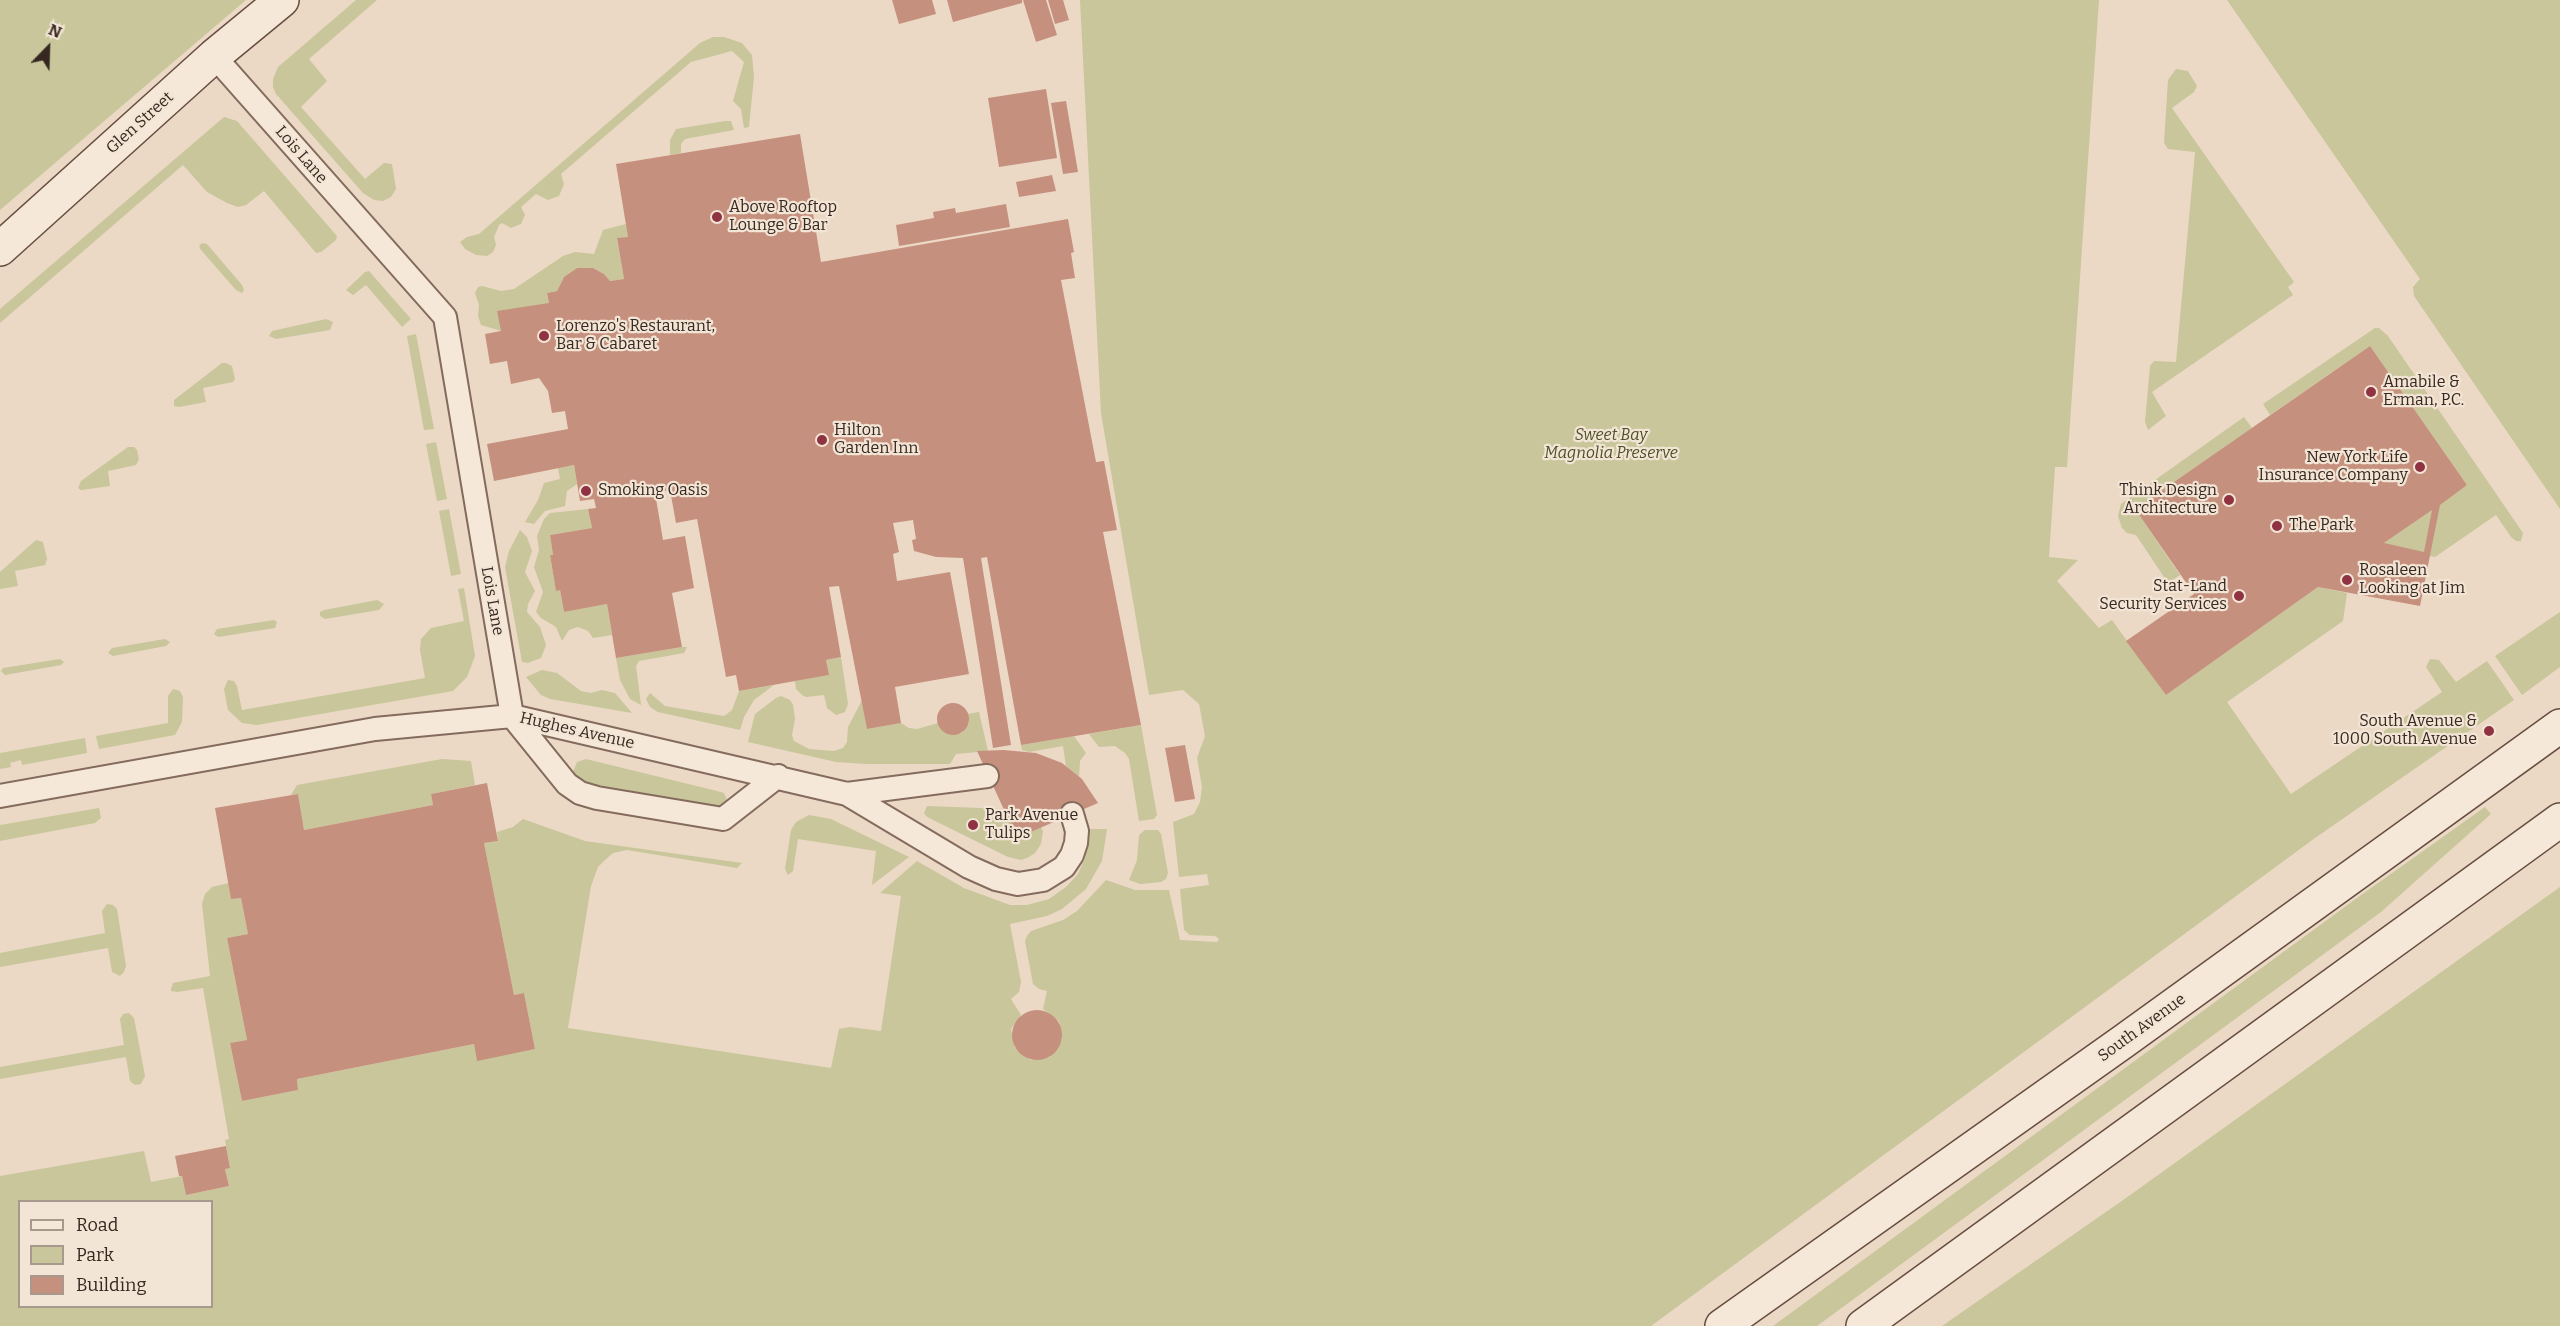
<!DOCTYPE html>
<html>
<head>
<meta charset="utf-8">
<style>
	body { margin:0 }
	#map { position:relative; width:2560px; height:1326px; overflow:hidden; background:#ebd9c6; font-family:Bitter,serif }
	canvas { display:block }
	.legend { position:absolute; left:18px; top:1200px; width:195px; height:108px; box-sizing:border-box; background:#f3e5d5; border:2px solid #a7998d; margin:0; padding:8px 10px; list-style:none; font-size:18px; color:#362720 }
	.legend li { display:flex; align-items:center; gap:12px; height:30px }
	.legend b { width:30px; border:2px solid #a7998d }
	.north { position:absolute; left:18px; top:18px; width:60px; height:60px; -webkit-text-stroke:4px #f3e5d5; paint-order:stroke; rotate:23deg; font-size:16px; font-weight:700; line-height:24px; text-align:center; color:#362720 }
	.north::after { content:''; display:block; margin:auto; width:21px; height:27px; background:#362720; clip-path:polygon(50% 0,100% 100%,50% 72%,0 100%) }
</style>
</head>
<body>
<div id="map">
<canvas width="2560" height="1326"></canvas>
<ul class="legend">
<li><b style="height:8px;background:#f6e8d8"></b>Road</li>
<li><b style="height:16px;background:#c8c69a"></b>Park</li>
<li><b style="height:16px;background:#c6907e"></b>Building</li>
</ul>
<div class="north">N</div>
</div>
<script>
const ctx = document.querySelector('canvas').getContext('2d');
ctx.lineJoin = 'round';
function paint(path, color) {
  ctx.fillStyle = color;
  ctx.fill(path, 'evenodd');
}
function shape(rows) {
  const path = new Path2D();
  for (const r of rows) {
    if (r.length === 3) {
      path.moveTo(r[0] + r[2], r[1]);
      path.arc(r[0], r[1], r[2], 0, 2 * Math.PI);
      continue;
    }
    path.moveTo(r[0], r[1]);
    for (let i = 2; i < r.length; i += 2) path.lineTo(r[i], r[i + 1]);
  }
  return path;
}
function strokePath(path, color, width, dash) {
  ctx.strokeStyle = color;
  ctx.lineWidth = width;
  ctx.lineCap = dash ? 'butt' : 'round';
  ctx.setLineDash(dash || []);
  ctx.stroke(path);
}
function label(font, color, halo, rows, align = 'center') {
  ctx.font = font + ' Bitter,serif';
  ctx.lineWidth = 4.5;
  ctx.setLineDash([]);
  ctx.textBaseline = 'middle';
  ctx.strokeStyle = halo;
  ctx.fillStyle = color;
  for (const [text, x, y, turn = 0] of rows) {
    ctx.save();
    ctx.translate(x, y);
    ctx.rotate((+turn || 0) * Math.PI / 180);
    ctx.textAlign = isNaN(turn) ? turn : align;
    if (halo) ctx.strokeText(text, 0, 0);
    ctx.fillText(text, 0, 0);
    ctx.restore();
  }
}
paint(shape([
	[0,0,246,0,0,210],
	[356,0,377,0,309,59,327,81,301,107,365,179,384,163,392,164,396,189,391,197,383,201,374,200,363,193,276,94,273,87,273,79,278,67],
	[1080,0,2099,0,2067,467,2055,467,2049,557,2078,560,2057,581,2099,628,2112,620,2166,695,2318,587,2347,593,2343,621,2227,702,2291,794,2442,692,2426,667,2430,659,2439,660,2456,682,2487,661,2514,700,2315,838,1651,1326,0,1326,0,1176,144,1151,151,1182,182,1176,186,1195,229,1186,225,1169,230,1167,225,1140,229,1139,203,988,177,992,171,991,171,989,173,983,210,976,202,904,205,894,212,887,229,883,231,899,241,898,248,934,227,938,247,1040,230,1043,242,1101,298,1090,297,1079,474,1044,477,1060,535,1049,524,993,514,995,484,843,498,841,497,832,513,827,523,819,585,841,742,863,737,868,627,850,613,853,605,860,598,867,591,886,568,1028,831,1068,839,1029,850,1027,881,1031,901,896,880,893,917,861,964,888,1010,905,1027,905,1049,899,1066,887,1078,874,1085,858,1089,829,1107,829,1102,861,1086,889,1062,909,1047,916,1010,924,1021,982,1019,992,1011,999,1021,1015,1011,1029,1015,1048,1031,1060,1050,1057,1062,1040,1059,1021,1043,1009,1047,991,1039,989,1033,984,1025,941,1027,936,1031,931,1063,920,1077,911,1106,880,1135,890,1169,890,1180,940,1217,942,1219,939,1215,936,1190,935,1184,930,1180,889,1209,885,1207,874,1179,877,1173,822,1194,814,1200,802,1202,787,1197,758,1205,736,1199,704,1183,690,1149,695,1101,413],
	[20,1202,212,1202,212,1306,20,1306],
	[2227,0,2560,0,2560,509,2414,296,2413,287,2420,279],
	[713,37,724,37,742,43,752,55,754,77,749,127,744,128,741,109,733,101,744,62,732,51,691,62,561,174,564,184,559,196,548,200,536,194,521,207,525,215,521,224,511,228,502,223,499,225,494,237,496,245,493,252,487,256,476,255,465,249,460,242,467,237,479,234,700,43],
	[2176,69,2188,71,2197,86,2194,92,2172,108,2294,282,2288,287,2293,295,2152,392,2166,416,2148,430,2145,422,2150,366,2154,361,2176,362,2195,152,2168,149,2164,143,2168,80],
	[224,117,237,121,337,236,336,240,321,252,316,253,264,191,246,205,238,207,227,203,207,192,183,165,0,323,0,309],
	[725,121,731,121,734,130,685,139,681,144,681,153,670,155,670,140,676,129],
	[626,224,628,237,617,239,624,279,610,281,604,274,593,268,577,268,564,277,557,291,547,293,549,303,501,331,481,325,478,316,479,305,475,293,478,287,482,286,501,291,514,289,563,256,575,252,594,254,603,230],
	[202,243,207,244,242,285,244,290,242,293,236,290,201,250,199,246],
	[369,271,411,319,402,327,366,285,353,295,346,290,365,272],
	[326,319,333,322,330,330,276,339,269,336,272,331],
	[2375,328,2379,328,2388,336,2523,533,2521,541,2516,541,2511,537,2496,515,2435,557,2380,546,2467,485,2370,346,2270,415,2263,404],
	[416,334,434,429,424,430,407,336],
	[222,363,226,363,232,366,235,379,233,382,203,388,206,402,179,407,174,406,174,400],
	[2244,417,2252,428,2135,509,2180,575,2168,583,2136,535,2127,533,2122,528,2118,516,2121,504],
	[436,442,447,499,437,501,426,444],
	[128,447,134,447,137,450,139,459,136,465,108,471,110,486,81,490,78,488,81,481],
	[574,465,577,484,567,491,565,506,545,511,534,524,525,522,538,500,544,483,560,479,558,468],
	[449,509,461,574,451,576,439,511],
	[588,509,592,528,550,535,553,555,550,556,556,590,560,590,564,612,607,604,612,635,593,638,588,631,578,627,569,630,562,641,556,627,541,618,536,612,543,592,534,567,539,550,537,536,544,519,550,513],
	[520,530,527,537,532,551,525,572,535,591,528,604,527,612,540,627,546,645,541,658,528,663,522,662,505,567,509,551],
	[36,540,43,542,47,559,45,565,15,571,18,586,0,589,0,572],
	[464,588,475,656,467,677,453,691,257,725,242,723,228,710,224,689,228,680,234,681,237,686,242,710,425,678,420,650,421,639,431,628,464,621,458,589],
	[377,600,384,604,379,610,325,619,320,616,320,612,324,610],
	[2560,612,2560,667,2522,695,2495,656],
	[274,620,277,622,275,628,218,637,214,634,217,629],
	[165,639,170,642,166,646,113,656,108,653,112,648],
	[682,647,687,647,684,653,639,661,636,666,641,705,630,699,620,680,616,658],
	[841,657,848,704,845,712,836,715,827,708,824,695,806,697,802,695,796,689,795,681,828,675,826,660],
	[60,659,64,662,61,665,5,675,1,671,3,668],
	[542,670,557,673,581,691,591,693,602,690,615,693,632,713,550,699,541,695,526,677],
	[774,685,754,700,744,717,740,730,658,712,650,707,646,699,650,693,665,706,724,716,732,710,739,691],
	[173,689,180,691,183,697,182,722,175,735,99,749,96,736,168,723,168,696],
	[781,696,790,700,793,705,795,719,792,735,794,741,809,749,834,751,843,748,847,742,848,727,862,700,867,729,901,723,909,728,917,729,938,723,940,729,950,735,962,733,969,723,967,714,979,712,988,751,956,754,950,764,866,764,836,762,748,742,755,714,776,698],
	[1141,725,1157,815,1154,819,1139,821,1129,759,1125,753,1115,746,1099,747,1089,734],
	[1074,736,1086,753,1080,761,1079,777,1066,766,1063,746,1029,752,1022,750,1021,745],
	[85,738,87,753,22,765,21,760,10,763,11,767,0,769,0,753],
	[442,759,471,761,475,785,431,794,433,805,304,830,298,794,291,795,297,785],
	[586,759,717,791,724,793,727,800,720,807,600,789,585,785,573,772,577,762],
	[927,806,1007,809,1038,822,1043,831,1041,844,1035,853,1029,857,1021,860,1008,857,927,817,924,813],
	[2485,807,2491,814,2381,912,1817,1326,1773,1326,2357,898],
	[99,808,101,818,95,823,0,841,0,825],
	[809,815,831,819,909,857,872,885,876,851,798,839,793,871,788,875,785,869,791,830,796,822],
	[1145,830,1158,830,1161,834,1168,873,1166,879,1161,882,1140,884,1129,880,1137,860,1139,835],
	[2560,887,2560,1326,1942,1326,2126,1198],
	[107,904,113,905,117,909,126,966,124,972,120,976,112,972,108,948,0,967,0,953,105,933,102,911],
	[129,1013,134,1018,145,1076,141,1084,135,1085,130,1081,126,1057,0,1079,0,1067,124,1045,120,1019,123,1014]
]), '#c8c69a');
paint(shape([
	[892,0,932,0,936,14,899,24],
	[947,0,1022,0,1022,3,953,22],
	[1023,0,1046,0,1057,35,1036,42],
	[1048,0,1063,0,1069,20,1055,24],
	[1046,89,1057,158,999,167,988,98],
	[1066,101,1078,172,1063,174,1051,103],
	[800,134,821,262,1068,219,1074,252,1071,253,1075,278,1061,280,1096,462,1104,461,1117,530,1103,532,1141,725,1021,745,987,557,981,558,1011,745,993,748,963,558,936,557,914,551,912,540,916,539,913,520,893,523,899,552,893,554,897,581,950,572,969,674,895,687,901,723,867,729,839,586,829,587,841,657,826,660,829,675,739,691,736,675,726,677,697,519,676,523,670,490,655,493,663,540,685,536,694,588,672,593,682,647,616,658,607,604,564,612,560,590,556,591,550,555,553,555,550,535,592,528,588,509,596,508,594,499,580,501,574,465,494,481,487,444,568,429,565,411,552,413,548,391,539,378,511,384,507,361,490,364,485,334,501,331,497,311,549,303,547,293,557,291,564,277,577,268,593,268,604,274,610,281,624,279,617,238,628,237,616,164],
	[1052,175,1056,191,1019,197,1016,182],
	[1006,204,1010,227,899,246,896,225,934,218,933,212,955,208,956,213],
	[2370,346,2467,485,2440,505,2420,606,2318,587,2166,695,2126,641,2194,594,2135,509],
	[2432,510,2424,552,2384,543],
	[953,719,16],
	[1185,745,1195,799,1175,802,1165,748],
	[1004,750,1036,753,1062,763,1082,779,1098,803,1026,834,1012,827,977,751],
	[487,783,498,841,484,843,514,995,524,993,535,1049,477,1061,474,1044,297,1079,298,1090,242,1101,230,1043,247,1040,227,938,248,934,241,898,231,899,215,808,298,794,304,830,433,805,431,794],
	[1037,1035,25],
	[226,1146,230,1168,225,1169,229,1186,186,1195,182,1176,179,1176,175,1156]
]), '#c6907e');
const lane = shape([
	[214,56,445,317,512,716,567,784,580,793,597,798,723,819,778,776],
	[847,794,987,776],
	[0,796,375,729,512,716,847,794,969,867,996,879,1018,884,1043,880,1064,867,1072,855,1076,843,1077,831,1072,814]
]);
const secondary = shape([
	[0,249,214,56,282,0],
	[1722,1326,2124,1041,2560,726],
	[1863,1326,2560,820]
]);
strokePath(lane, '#846b5d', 26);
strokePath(secondary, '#664d40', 36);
strokePath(lane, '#f6e8d8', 22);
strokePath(secondary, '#f6e8d8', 33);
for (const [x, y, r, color] of [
	[717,217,6,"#8f3242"],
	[544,336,6,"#8f3242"],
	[2371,392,6,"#8f3242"],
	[822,440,6,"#8f3242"],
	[2420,467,6,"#8f3242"],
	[586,491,6,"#8f3242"],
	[2229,500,6,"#8f3242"],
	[2277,526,6,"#8f3242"],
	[2347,580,6,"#8f3242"],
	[2239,596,6,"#8f3242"],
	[2489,731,6,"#8f3242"],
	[973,825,6,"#8f3242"]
]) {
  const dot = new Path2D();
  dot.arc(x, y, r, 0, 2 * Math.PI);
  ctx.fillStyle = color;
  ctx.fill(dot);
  strokePath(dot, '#f3e5d5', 2);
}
label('16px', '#362720', '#f3e5d5', [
	["Glen Street",140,123,-42],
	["Lois Lane",301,155,49],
	["Lois Lane",492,601,80],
	["Hughes Avenue",577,731,13],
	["South Avenue",2142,1028,-36]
]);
label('16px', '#362720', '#f3e5d5', [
	["Above Rooftop",729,208],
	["Lounge & Bar",729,226],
	["Lorenzo's Restaurant,",556,327],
	["Bar & Cabaret",556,345],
	["Amabile &",2383,383],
	["Erman, P.C.",2383,401],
	["Hilton",834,431],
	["Garden Inn",834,449],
	["New York Life",2408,458,"right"],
	["Insurance Company",2408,476,"right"],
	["Smoking Oasis",598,491],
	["Think Design",2217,491,"right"],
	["Architecture",2217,509,"right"],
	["The Park",2289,526],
	["Rosaleen",2359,571],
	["Looking at Jim",2359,589],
	["Stat-Land",2227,587,"right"],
	["Security Services",2227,605,"right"],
	["South Avenue &",2477,722,"right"],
	["1000 South Avenue",2477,740,"right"],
	["Park Avenue",985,816],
	["Tulips",985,834]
], 'left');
label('italic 16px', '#4d5128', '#f3e5d5', [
	["Sweet Bay",1611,436],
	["Magnolia Preserve",1611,454]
]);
</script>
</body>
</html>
